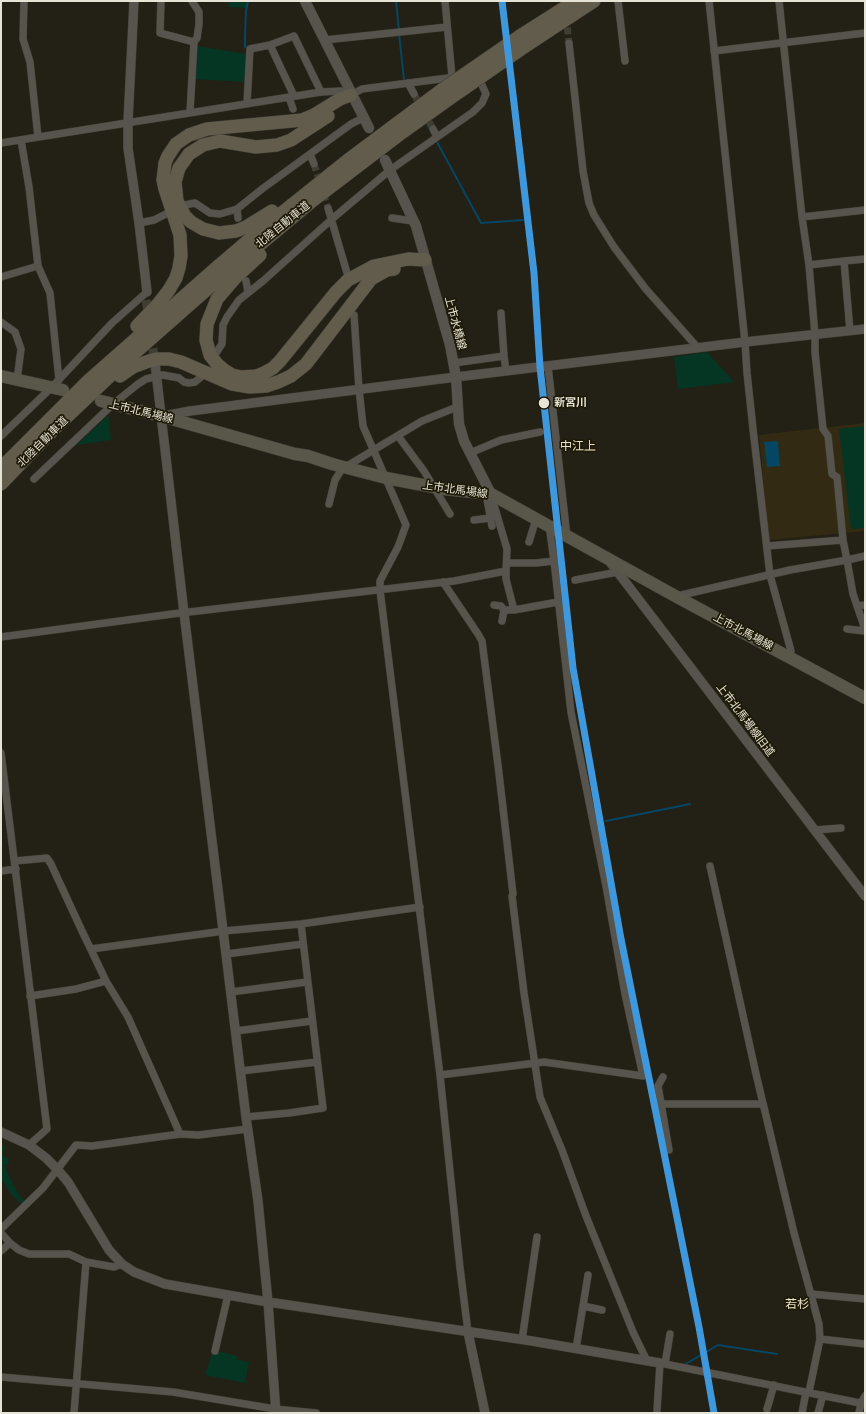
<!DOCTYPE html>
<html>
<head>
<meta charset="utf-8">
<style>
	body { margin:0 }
	#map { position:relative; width:866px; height:1414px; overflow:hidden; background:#232016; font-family:Merriweather,serif }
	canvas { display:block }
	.frame { position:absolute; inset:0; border:2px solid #e6e3d7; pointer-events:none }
</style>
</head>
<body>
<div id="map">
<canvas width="866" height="1414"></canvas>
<div class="frame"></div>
</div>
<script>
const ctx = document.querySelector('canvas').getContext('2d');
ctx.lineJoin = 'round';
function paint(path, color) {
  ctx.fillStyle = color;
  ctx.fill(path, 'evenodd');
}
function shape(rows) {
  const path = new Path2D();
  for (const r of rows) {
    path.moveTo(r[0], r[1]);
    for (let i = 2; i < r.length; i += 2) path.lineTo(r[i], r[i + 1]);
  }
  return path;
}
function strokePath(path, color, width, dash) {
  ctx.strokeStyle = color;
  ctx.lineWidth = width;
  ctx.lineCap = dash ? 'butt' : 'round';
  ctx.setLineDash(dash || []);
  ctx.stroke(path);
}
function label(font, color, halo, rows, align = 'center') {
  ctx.font = font + ' Merriweather,"Noto Sans JP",serif';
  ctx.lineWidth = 3.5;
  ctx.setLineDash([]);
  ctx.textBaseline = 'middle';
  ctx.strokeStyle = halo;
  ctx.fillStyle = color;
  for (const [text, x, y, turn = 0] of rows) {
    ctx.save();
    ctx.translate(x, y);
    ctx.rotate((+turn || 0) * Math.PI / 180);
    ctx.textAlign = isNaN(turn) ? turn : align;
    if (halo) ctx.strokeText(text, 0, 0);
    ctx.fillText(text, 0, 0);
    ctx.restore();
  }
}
paint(shape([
	[865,423,865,531,769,540,759,435]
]), '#322a12');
paint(shape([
	[229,1,247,1,247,8,228,7],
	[196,46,247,54,245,82,194,79],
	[707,352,734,382,678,389,674,357],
	[108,415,111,440,77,445],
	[865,426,865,528,851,529,839,429],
	[1,1146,5,1147,2,1154,8,1159,9,1163,4,1166,17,1192,25,1202,23,1205,12,1195,1,1179],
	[213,1350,237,1356,237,1360,249,1362,245,1383,205,1375]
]), '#053623');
paint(shape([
	[778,441,780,466,767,467,764,442]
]), '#054663');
strokePath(shape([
	[396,1,399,30],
	[399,34,404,79],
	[248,48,245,47,245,36,246,11,248,1],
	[426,122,430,129],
	[437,142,481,223,523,220],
	[606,821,690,804],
	[684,1365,718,1345,777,1354]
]), '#054663', 2);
strokePath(shape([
	[566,17,569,43],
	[414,94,433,129],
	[314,164,328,208]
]), '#403d33', 7, [7, 3.5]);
strokePath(shape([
	[146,300,149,317],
	[151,335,155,363]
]), '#403d33', 9, [9, 4.5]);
const minor = shape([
	[24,1,23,39,30,62,38,137],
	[161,1,160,33,194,42,190,112],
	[192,1,199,12,199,24,197,38,194,42],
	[445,1,452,77],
	[618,1,625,61],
	[709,1,745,342,747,373,753,429,770,575,791,651,789,657],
	[779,1,802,217,809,265,815,335,815,352,823,429,828,436,832,474,837,477,843,540],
	[325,40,447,27],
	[569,43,583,171,589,203,594,215,614,247,645,288,698,348],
	[270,45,294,96],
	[714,51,865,33],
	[408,83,414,94],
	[289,97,293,109],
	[247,103,250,49,270,45,294,36,321,92],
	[433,129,437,137],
	[21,140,29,187,38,266,50,293,59,380],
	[1,143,321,92,341,91,351,95,362,89,456,77],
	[310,154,314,164],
	[185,205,195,203,210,213,220,214,237,209,262,189,310,154,351,124,363,118],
	[328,208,347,273],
	[237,209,238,218],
	[802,217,865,210],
	[392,218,413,221],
	[139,223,154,220,166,214],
	[844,261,865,259],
	[809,265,844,261,850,331],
	[1,277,38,266],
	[246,281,248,292],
	[501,313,504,356],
	[354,315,359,389,363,426,406,525,398,547,380,581,380,590,440,1075,460,1268,468,1332],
	[1,322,15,332,21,349,17,380],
	[216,353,222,344,223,325,227,317,239,300,263,281,332,219,390,170,473,112,482,103,486,94,478,76],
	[454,363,504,356,506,371],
	[548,366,567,537],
	[1,436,52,387,112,323,147,292],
	[398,436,424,471,450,514],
	[470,453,501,440,540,432],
	[34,479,112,405,138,384,146,379,163,375,179,378,184,382,189,383,195,382,201,377],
	[491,494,487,499,492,526],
	[329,504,335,480,342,469,422,421,457,407],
	[474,520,491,518],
	[529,542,536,519],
	[767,546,843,540,847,560,865,556],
	[507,563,536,563,554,561,550,532,551,528],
	[575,580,618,572],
	[443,582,478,634,482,641,498,765,513,894,512,896,524,993,540,1097,562,1150,586,1216,633,1332,647,1361],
	[677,596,790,570,847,560,853,594,865,629],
	[494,605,501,606,504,610],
	[857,606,865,605],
	[514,610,558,602],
	[502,621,504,610,514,610,506,579,506,571],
	[847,629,865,631],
	[1,637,172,614,454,581,506,571,507,549,491,495],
	[1,753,47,1129,29,1145],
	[815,830,841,828],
	[15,861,47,858,51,864,82,931,106,981,128,1017,180,1134],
	[710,866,756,1074,794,1233,819,1324,820,1339,809,1392],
	[1,871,16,869],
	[91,949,224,931,301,924,420,907],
	[227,954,303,944],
	[231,992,307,982],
	[30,996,76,989,106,981],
	[236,1031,312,1021],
	[241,1071,317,1062],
	[440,1075,544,1062,643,1076,625,994,606,886,571,712,554,561],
	[663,1077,658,1086,669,1150],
	[661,1104,763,1104],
	[246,1117,289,1113,323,1108,301,924],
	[1,1229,43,1188,76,1145,92,1146,180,1134,198,1135,248,1129],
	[1,1233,10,1243,19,1250,29,1254,69,1254,86,1262,114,1267,122,1264],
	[1,1251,10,1243],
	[811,1294,865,1299],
	[583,1306,602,1310],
	[820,1339,865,1344],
	[522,1340,537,1237],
	[576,1349,588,1275],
	[215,1351,228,1295],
	[665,1364,670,1334],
	[1,1377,173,1392,275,1409,316,1413],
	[767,1409,774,1385],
	[657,1410,660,1363,865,1404],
	[74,1413,86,1262],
	[802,1413,806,1392],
	[818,1413,823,1395],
	[859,1413,861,1403,865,1396]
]);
const tertiary = shape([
	[134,1,128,122,128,148,139,223,147,292],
	[155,363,184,613,246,1117,258,1201,268,1302,276,1413],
	[164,416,190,411,456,377,745,342,865,329],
	[610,562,865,896],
	[1,1132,29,1145,46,1158,57,1169,68,1182,109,1250,122,1264,134,1272,165,1284,268,1302,532,1341,660,1363],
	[468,1332,485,1413]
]);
const secondary = shape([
	[305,1,369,128],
	[385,160,416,226,450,345,456,377,459,424,464,441,491,494]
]);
const primary = shape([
	[1,376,63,390],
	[101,401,161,416,295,454,308,456,332,464,386,478,444,489,491,494,677,597,865,698]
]);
const motorway = shape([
	[520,36,575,1],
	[527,45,594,1],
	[272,211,246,227,236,231,219,233,203,229,191,222,185,216,177,201,175,182,179,168,189,154,203,145,220,141,256,147,277,145,291,140,328,116],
	[260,255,235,278,217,299,207,324,206,340,210,355,217,364,224,370,232,375,241,377,256,376,264,373,273,368,280,361,336,292,348,280,374,266,408,259,425,260],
	[137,326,158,304,169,290,176,278,179,268,181,256,180,235,165,189,163,180,165,163,168,156,176,144,189,135,207,129,302,120,314,115,340,99,351,95],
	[120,376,133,367,149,361,156,359,169,359,181,362,232,384,250,387,266,386,278,382,291,376,306,364,371,279,387,270,394,269],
	[1,468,88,381,216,268,263,228,348,160,443,89],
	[1,484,55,428,130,357,222,276,312,201,400,134,449,99]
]);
strokePath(minor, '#403d35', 8);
strokePath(tertiary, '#403d35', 10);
strokePath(secondary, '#403d35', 11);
strokePath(primary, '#403d35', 13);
strokePath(motorway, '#403d35', 14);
strokePath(minor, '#56544c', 7);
strokePath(tertiary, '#56544c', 9);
strokePath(secondary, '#56544c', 10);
strokePath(primary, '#59564a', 12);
strokePath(motorway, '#625c4c', 13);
const motorwayBridge = shape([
	[443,89,520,36],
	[449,99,527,45]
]);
strokePath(motorwayBridge, '#403d35', 14, []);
strokePath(motorwayBridge, '#625c4c', 13);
strokePath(shape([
	[502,1,534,273,540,367,573,668,621,939,699,1327,714,1413]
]), '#4098dc', 7);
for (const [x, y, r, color] of [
	[544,403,6,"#e6e3d7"]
]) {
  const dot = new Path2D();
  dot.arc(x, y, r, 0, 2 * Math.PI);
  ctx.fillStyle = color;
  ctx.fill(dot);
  strokePath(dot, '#1f1a07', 1.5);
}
label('11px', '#e6e3d7', '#1f1a07', [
	["北陸自動車道",283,225,-39],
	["上市水橋線",455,323,75],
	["上市北馬場線",141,412,14],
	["北陸自動車道",43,442,-45],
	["上市北馬場線",455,490,8],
	["上市北馬場線",743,632,28],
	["上市北馬場線旧道",745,720,53]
]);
label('bold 11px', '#e6e3d7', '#1f1a07', [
	["新宮川",554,403]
], 'left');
label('12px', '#e9e2ca', '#1f1a07', [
	["中江上",578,447],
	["若杉",797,1305]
]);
</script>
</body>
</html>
